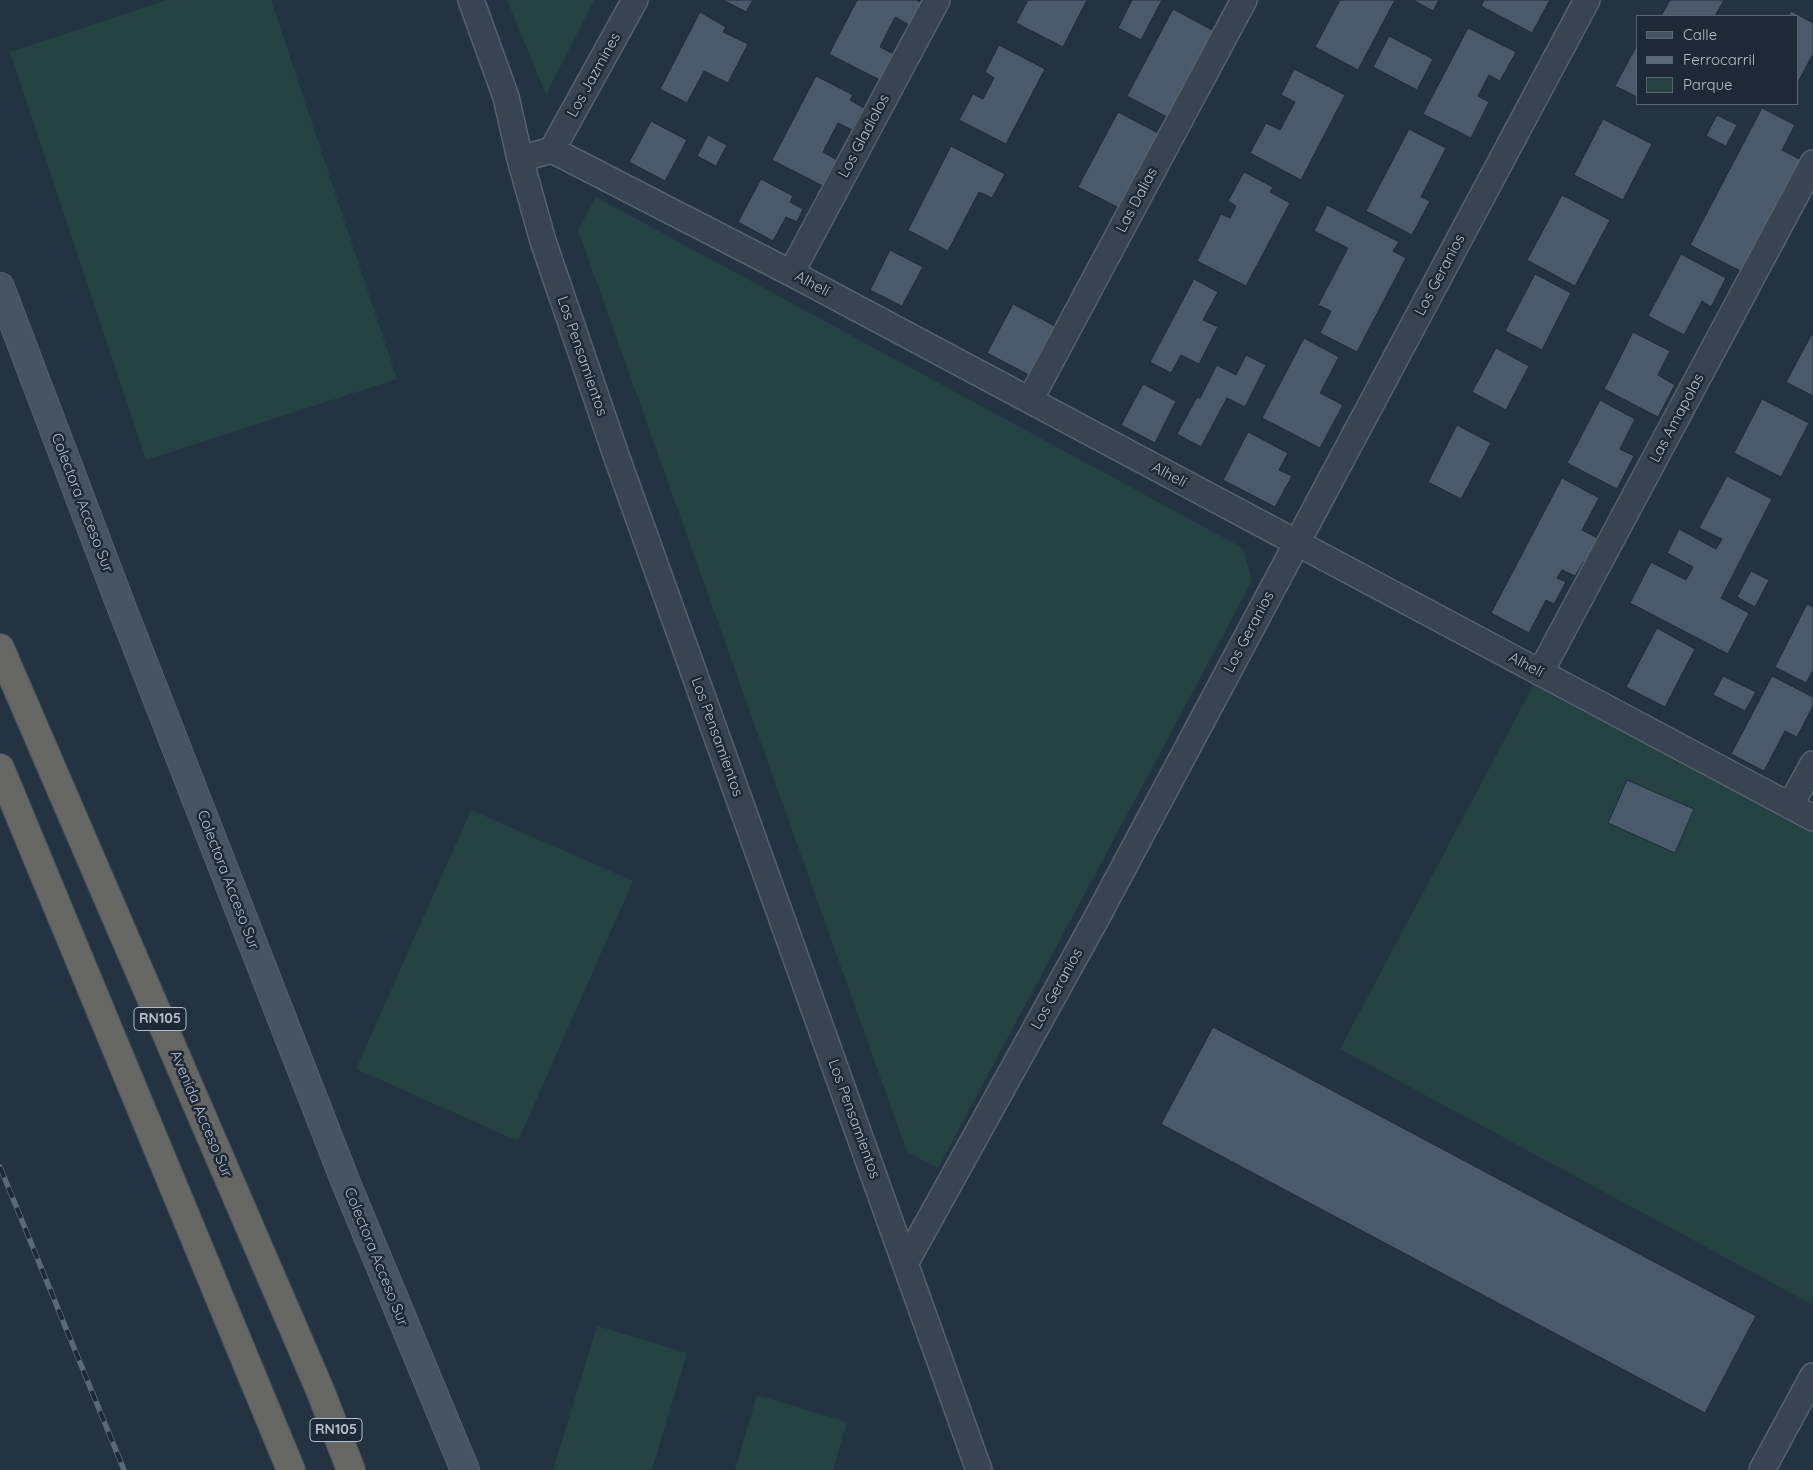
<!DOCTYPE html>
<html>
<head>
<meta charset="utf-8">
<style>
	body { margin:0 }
	#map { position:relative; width:1813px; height:1470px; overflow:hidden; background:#243341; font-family:Quicksand,sans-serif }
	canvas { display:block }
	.legend { position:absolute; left:1636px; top:15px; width:162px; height:90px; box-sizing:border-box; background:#1d2936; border:1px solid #5a6572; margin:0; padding:6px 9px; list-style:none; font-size:15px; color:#b5bfcb }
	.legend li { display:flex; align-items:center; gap:10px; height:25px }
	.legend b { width:25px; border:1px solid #5a6572 }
</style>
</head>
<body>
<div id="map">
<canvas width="1813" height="1470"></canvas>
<ul class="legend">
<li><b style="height:6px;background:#465464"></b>Calle</li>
<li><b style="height:6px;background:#5a6978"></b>Ferrocarril</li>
<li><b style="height:14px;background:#264142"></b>Parque</li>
</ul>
</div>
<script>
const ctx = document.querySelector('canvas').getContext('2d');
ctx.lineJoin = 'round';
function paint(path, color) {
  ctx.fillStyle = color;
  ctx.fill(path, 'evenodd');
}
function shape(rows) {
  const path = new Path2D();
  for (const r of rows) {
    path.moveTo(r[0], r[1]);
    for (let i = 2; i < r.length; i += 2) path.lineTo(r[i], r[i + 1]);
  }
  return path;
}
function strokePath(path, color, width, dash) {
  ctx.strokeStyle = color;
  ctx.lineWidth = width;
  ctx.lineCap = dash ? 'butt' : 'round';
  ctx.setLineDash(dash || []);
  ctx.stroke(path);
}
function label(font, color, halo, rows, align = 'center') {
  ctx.font = font + ' Quicksand,sans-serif';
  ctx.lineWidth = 5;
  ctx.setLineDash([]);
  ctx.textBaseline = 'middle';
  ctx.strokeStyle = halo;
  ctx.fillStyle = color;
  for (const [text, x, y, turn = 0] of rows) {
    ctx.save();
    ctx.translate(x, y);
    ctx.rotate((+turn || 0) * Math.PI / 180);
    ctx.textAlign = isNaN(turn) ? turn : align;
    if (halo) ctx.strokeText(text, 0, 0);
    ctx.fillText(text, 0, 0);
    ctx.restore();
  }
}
paint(shape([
	[167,0,271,0,397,379,146,460,10,52],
	[507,0,594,0,546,95],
	[596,197,1243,548,1252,581,938,1168,907,1152,578,230],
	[1540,673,1813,818,1813,1305,1340,1049],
	[471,810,633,881,518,1141,356,1069],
	[597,1326,687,1353,652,1470,553,1470],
	[757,1395,847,1422,833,1470,735,1470]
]), '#264142');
const building = shape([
	[723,0,753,0,746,12,723,0],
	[857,0,916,0,921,2,909,25,895,17,880,47,894,54,880,80,829,54,857,0],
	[1028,0,1087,0,1063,47,1016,23,1028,0],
	[1132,0,1162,0,1141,40,1118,28,1132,0],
	[1340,0,1395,0,1358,70,1315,47,1340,0],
	[1413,0,1439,0,1433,11,1413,0],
	[1484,0,1550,0,1532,33,1481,6,1484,0],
	[1670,0,1724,0,1715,16,1661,16,1670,0],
	[1173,9,1214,31,1169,118,1127,96,1173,9],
	[1791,11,1813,23,1813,54,1797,84,1797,16,1788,16,1791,11],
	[700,12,726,27,723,32,748,44,728,83,704,71,687,103,660,89,700,12],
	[1468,28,1516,52,1500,81,1489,75,1478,96,1489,102,1471,138,1423,114,1468,28],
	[1389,36,1433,59,1417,90,1373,67,1389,36],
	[999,45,1045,69,1006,144,959,120,973,94,983,99,994,78,985,72,999,45],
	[1637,45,1637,97,1615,86,1637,45],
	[1294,69,1345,95,1301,180,1250,153,1266,123,1280,130,1295,102,1281,95,1294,69],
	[816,76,853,95,850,100,864,108,852,130,838,123,823,152,837,160,823,186,772,160,816,76],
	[1762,108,1795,125,1782,150,1803,161,1744,273,1690,245,1762,108],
	[1118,112,1160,134,1121,209,1078,187,1118,112],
	[1717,115,1737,125,1726,146,1706,136,1717,115],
	[1603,119,1652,144,1623,200,1574,175,1603,119],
	[651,121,687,140,665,181,629,162,651,121],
	[1409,129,1446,148,1421,197,1430,201,1412,235,1366,211,1409,129],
	[708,135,727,145,716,166,697,156,708,135],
	[951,146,1005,174,992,198,979,192,948,251,908,230,951,146],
	[1244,172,1273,187,1270,192,1290,203,1246,286,1197,261,1221,214,1230,218,1236,206,1228,201,1244,172],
	[761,179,793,196,790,202,803,209,797,222,786,217,773,241,738,222,761,179],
	[1562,195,1610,220,1575,286,1527,260,1562,195],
	[1327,205,1399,242,1393,251,1406,258,1357,352,1320,333,1331,311,1318,305,1348,248,1314,231,1327,205],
	[890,250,923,267,902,306,870,290,890,250],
	[1681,254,1726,278,1711,307,1702,301,1684,335,1648,316,1681,254],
	[1535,274,1571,293,1542,350,1505,331,1535,274],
	[1194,279,1218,292,1203,320,1218,327,1199,364,1181,355,1171,373,1150,362,1194,279],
	[1013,304,1055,326,1029,375,987,353,1013,304],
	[1633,332,1670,351,1658,375,1675,385,1658,417,1604,389,1633,332],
	[1813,332,1813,396,1786,382,1813,332],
	[1304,338,1339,357,1320,393,1343,405,1320,448,1262,418,1304,338],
	[1496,348,1529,366,1506,410,1472,392,1496,348],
	[1246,355,1266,365,1245,407,1227,398,1201,447,1177,434,1197,397,1200,398,1217,365,1236,375,1246,355],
	[1143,384,1176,401,1155,443,1121,425,1143,384],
	[1762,399,1809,423,1781,477,1734,453,1762,399],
	[1600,400,1635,419,1620,449,1634,456,1617,489,1567,463,1600,400],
	[1457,425,1491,443,1461,499,1428,482,1457,425],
	[1248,432,1288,453,1279,470,1292,476,1275,507,1223,480,1248,432],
	[1727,476,1772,499,1721,598,1749,613,1728,654,1630,603,1651,562,1686,580,1693,567,1667,553,1679,529,1716,549,1722,539,1699,528,1727,476],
	[1562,478,1599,498,1582,530,1605,542,1592,565,1584,561,1575,576,1562,570,1557,578,1566,582,1554,604,1546,600,1529,633,1491,613,1562,478],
	[1751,571,1769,580,1755,607,1737,597,1751,571],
	[1807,604,1813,607,1813,670,1806,683,1775,667,1807,604],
	[1657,628,1695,649,1665,707,1626,687,1657,628],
	[1723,676,1756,692,1745,711,1713,695,1723,676],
	[1772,676,1813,697,1813,706,1797,737,1785,731,1764,771,1731,754,1772,676],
	[1627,780,1694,809,1675,853,1608,823,1627,780],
	[1213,1027,1756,1316,1705,1413,1161,1124,1213,1027]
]);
paint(building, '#4a5a6a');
strokePath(building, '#1f2b38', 1);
const minor = shape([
	[471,0,506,97,520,159,543,241,616,455,979,1470],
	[552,150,635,0],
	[520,159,552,150,791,273,1813,818],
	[791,273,937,0],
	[1030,400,1244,0],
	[1540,673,1813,163],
	[1790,806,1813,764],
	[906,1262,1095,921,1587,0],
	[1762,1470,1813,1376]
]);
const secondary = shape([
	[0,287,120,603,346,1183,465,1470]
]);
const trunk = shape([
	[0,648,320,1390,351,1470],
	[0,768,291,1470]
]);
strokePath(minor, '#56626e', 28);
strokePath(secondary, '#56626e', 30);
strokePath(trunk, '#434f5b', 30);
strokePath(minor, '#384451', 25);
strokePath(secondary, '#465464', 28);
strokePath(trunk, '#666663', 28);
const rail = shape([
	[0,1167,124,1470]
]);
strokePath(rail, '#5a6978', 5.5);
strokePath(rail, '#1d2936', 4, [11]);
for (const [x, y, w] of [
	[160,1019,52],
	[336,1430,52]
]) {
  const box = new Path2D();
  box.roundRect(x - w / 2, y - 11.5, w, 23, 4);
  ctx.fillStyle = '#1d2936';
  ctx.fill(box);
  strokePath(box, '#b5bfcb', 1);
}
label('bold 14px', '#b5bfcb', null, [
	["RN105",160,1019],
	["RN105",336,1430]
]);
label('15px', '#b5bfcb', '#1d2936', [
	["Los Jazmines",594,75,-61],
	["Los Gladiolos",864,136,-62],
	["Las Dalias",1137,200,-62],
	["Los Geranios",1440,275,-62],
	["Alhelí",812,284,28],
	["Los Pensamientos",582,356,71],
	["Las Amapolas",1677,418,-62],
	["Alhelí",1169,475,28],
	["Colectora Acceso Sur",82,503,69],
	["Los Geranios",1249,632,-62],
	["Alhelí",1526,665,28],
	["Los Pensamientos",717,737,70],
	["Colectora Acceso Sur",228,880,69],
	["Los Geranios",1057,989,-61],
	["Avenida Acceso Sur",201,1114,67],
	["Los Pensamientos",854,1119,70],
	["Colectora Acceso Sur",376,1257,68]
]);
</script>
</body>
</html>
